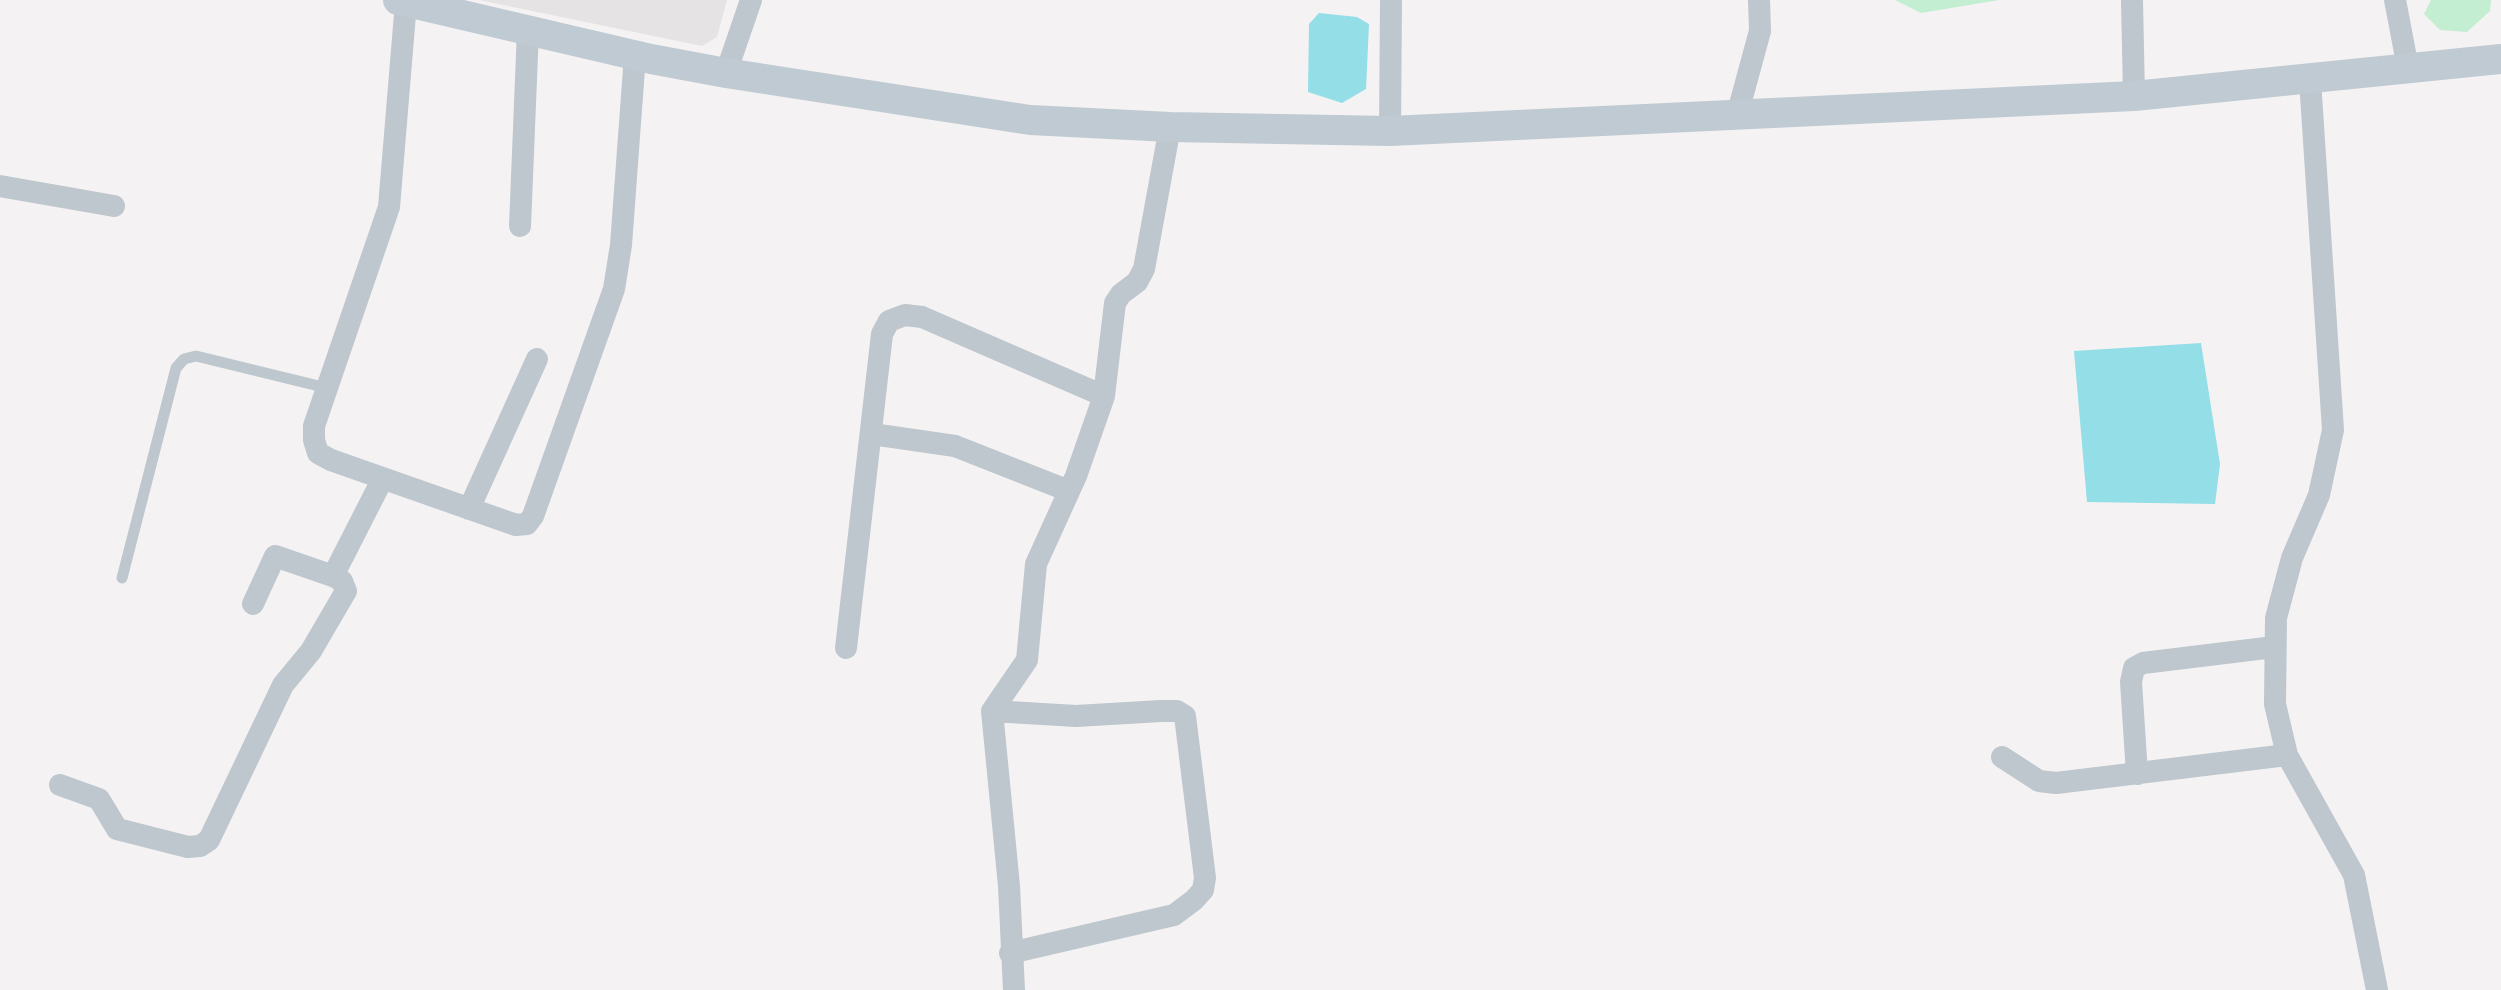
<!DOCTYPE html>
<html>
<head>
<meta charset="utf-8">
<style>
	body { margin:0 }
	canvas { display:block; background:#f4f2f2 }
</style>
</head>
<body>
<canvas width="2501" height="990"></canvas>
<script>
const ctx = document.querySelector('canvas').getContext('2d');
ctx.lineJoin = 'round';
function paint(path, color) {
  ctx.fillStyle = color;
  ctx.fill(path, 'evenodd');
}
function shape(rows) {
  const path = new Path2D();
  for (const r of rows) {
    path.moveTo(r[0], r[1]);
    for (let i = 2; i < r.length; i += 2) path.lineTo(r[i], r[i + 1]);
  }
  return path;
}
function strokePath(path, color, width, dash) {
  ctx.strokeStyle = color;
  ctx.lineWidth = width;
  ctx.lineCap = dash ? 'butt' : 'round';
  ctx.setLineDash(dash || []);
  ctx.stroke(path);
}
paint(shape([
	[479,0,727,0,717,37,702,46]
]), '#e5e3e3');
paint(shape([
	[1895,0,1999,0,1921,13],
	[2431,0,2491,0,2490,11,2467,32,2440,30,2424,14]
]), '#c4eed1');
paint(shape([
	[1319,13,1357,17,1369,24,1366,89,1342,103,1308,92,1309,24],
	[2201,343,2220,464,2215,504,2087,502,2074,351]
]), '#94dee8');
strokePath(shape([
	[122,578,176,368,184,359,196,356,327,388]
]), '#bec7cd', 11);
strokePath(shape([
	[2132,0,2134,96],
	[2395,0,2408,68],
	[406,2,389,207,314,426,314,440,318,453,331,460,516,525,527,524,533,516,614,289,621,245,635,55],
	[726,73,751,0],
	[2310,80,2333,430,2319,495,2292,558,2276,618,2275,704,2287,755,2354,875,2377,990],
	[1738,112,1760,31,1759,0],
	[1390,131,1391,0],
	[0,186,114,206],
	[520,226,528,30],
	[872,434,955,446,1069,491],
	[469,509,537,359],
	[253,604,275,556,333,576],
	[846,648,882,334,889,321,905,315,922,317,1104,396],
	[992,711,1076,716,1161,711,1177,711,1185,716,1205,878,1203,890,1194,900,1174,915,1010,953],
	[2002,757,2039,781,2056,783,2287,755],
	[2137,774,2131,682,2134,668,2143,663,2274,647],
	[60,785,99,799,117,829,188,847,200,846,209,840,283,685,311,651,346,591,342,581,333,576,382,480],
	[1014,990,1009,886,992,711,1027,660,1036,564,1076,476,1104,396,1115,303,1121,294,1137,282,1144,269,1170,127]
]), '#bec7cd', 22);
strokePath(shape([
	[398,0,651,59,726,73,1030,120,1170,127,1390,131,2134,96,2501,59]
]), '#bfcad2', 30);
</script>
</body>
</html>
